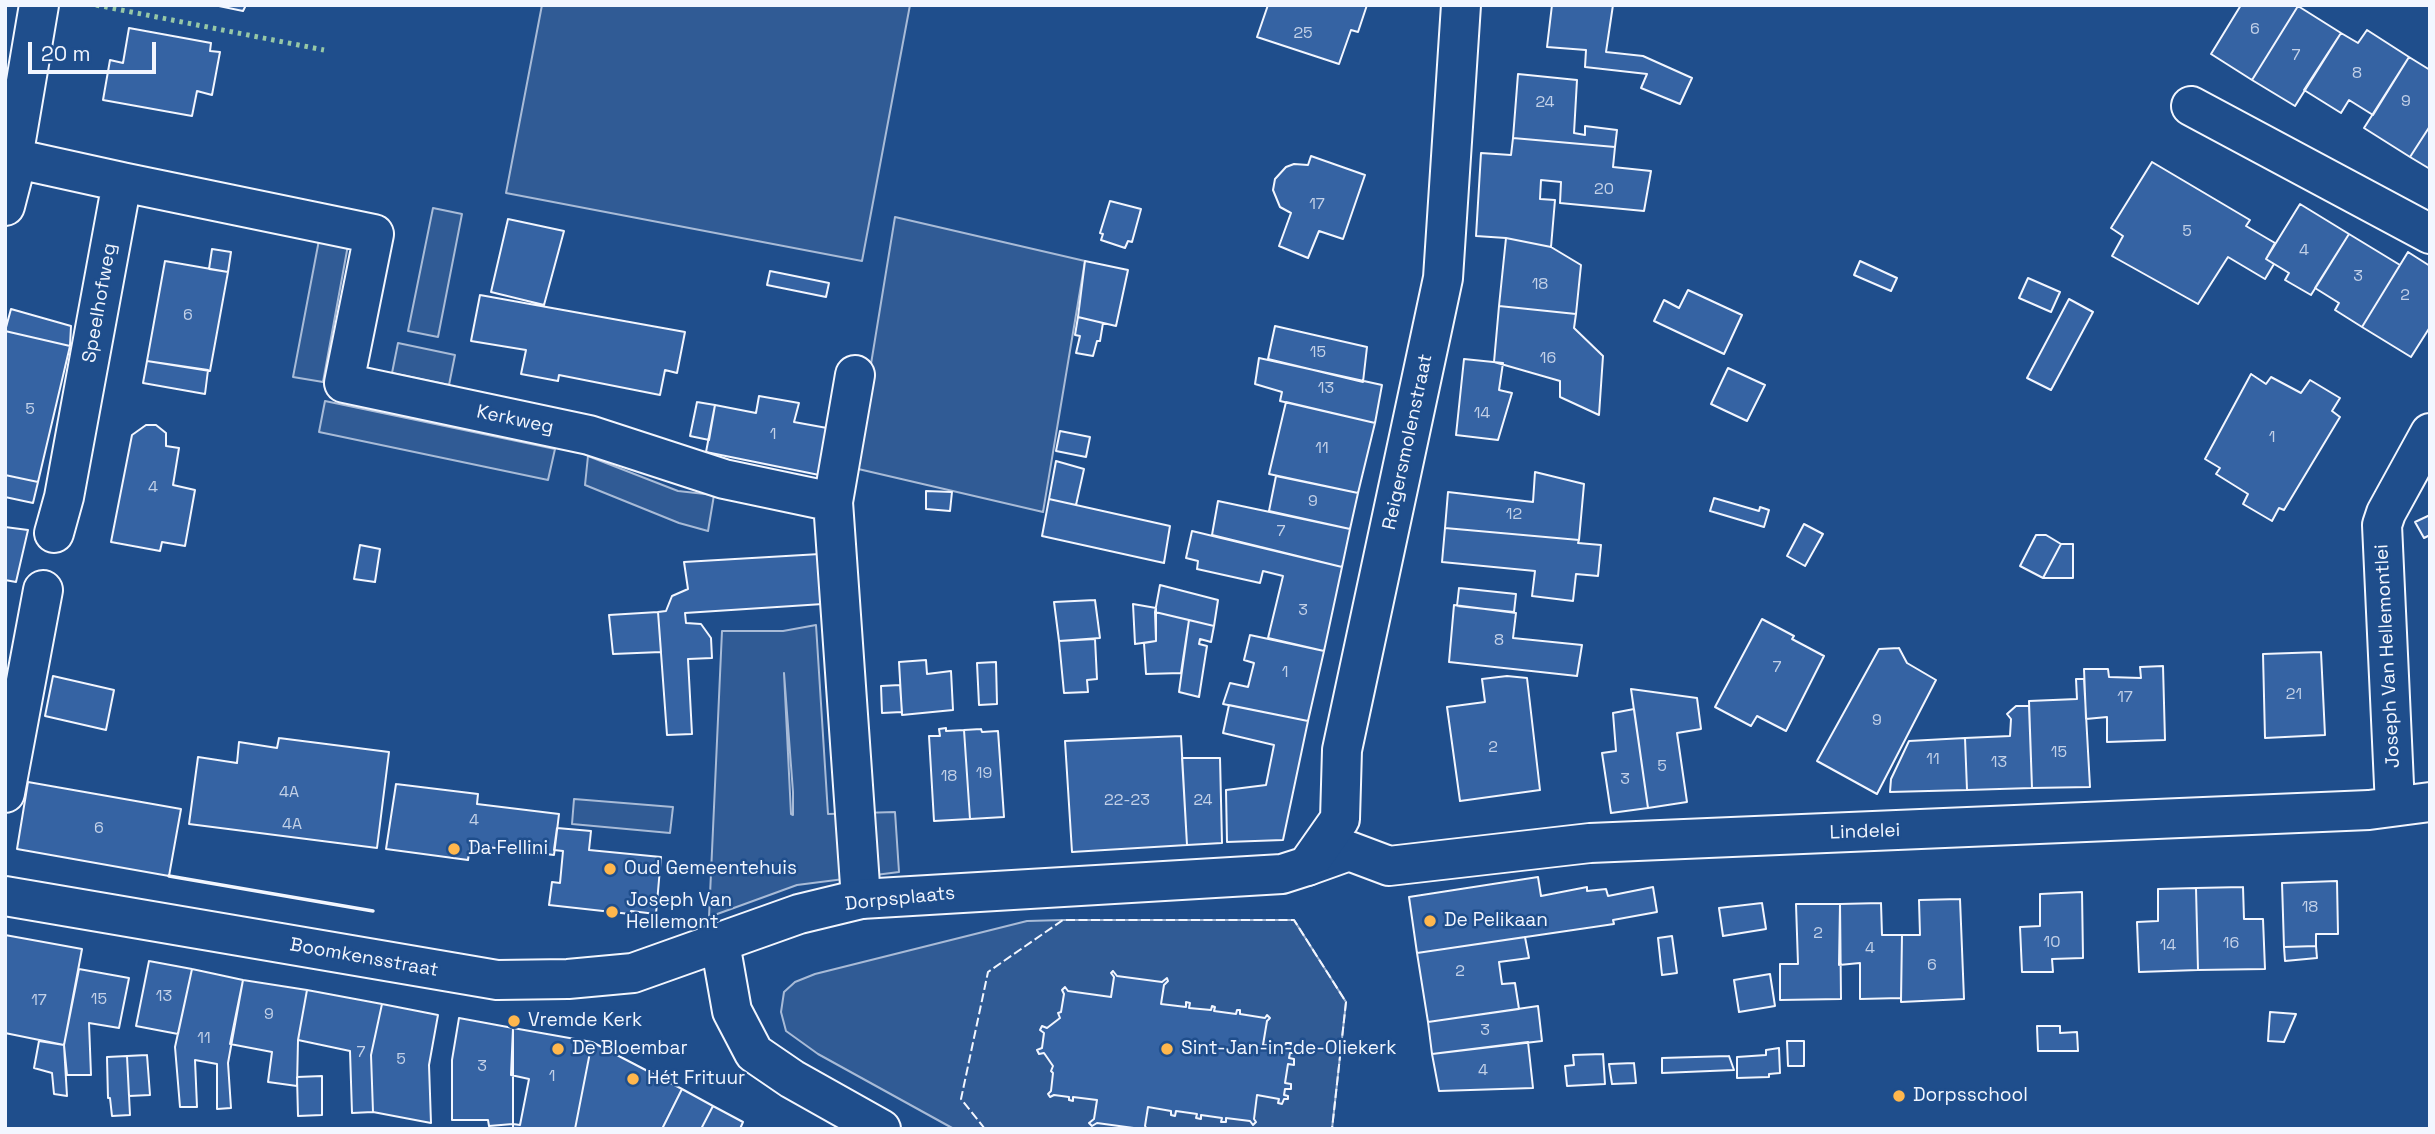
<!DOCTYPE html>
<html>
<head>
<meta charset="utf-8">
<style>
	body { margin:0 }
	#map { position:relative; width:2435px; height:1134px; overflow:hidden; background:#1f4e8c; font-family:"Space Grotesk",sans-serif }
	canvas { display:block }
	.frame { position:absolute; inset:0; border:7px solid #f2f6ff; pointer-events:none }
	.scale { position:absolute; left:28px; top:42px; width:128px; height:32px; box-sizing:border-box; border:4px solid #f2f6ff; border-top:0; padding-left:9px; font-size:21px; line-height:24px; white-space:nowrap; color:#f2f6ff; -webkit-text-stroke:5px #1f4e8c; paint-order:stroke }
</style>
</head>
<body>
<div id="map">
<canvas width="2435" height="1134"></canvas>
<div class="frame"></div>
<div class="scale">20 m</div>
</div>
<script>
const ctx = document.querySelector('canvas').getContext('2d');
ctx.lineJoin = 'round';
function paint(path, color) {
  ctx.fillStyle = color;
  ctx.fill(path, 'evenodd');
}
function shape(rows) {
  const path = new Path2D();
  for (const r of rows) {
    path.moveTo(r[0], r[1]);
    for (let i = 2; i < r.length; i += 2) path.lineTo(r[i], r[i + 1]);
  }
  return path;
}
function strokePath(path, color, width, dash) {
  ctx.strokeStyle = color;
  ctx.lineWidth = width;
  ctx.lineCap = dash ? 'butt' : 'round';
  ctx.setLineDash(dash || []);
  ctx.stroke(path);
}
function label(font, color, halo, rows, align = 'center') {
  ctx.font = font + ' "Space Grotesk",sans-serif';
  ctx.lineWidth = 5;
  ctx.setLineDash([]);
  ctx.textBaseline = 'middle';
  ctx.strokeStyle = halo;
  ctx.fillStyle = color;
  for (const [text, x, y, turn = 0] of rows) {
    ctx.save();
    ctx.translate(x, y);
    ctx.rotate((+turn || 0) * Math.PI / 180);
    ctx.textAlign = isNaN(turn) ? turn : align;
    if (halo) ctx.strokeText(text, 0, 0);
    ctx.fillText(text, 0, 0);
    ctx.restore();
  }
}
const built = shape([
	[542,5,910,5,862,261,506,193,542,5],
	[433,208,462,214,438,337,408,331,433,208],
	[895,217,1085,261,1043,512,854,468,895,217],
	[319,240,348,245,323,382,293,377,319,240],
	[398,343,455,355,449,385,392,373,398,343],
	[325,401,555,449,548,480,319,432,325,401],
	[588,456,678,491,714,495,708,531,679,523,585,485,588,456],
	[816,625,828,814,895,812,899,872,797,885,709,917,722,631,783,631,816,625],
	[784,673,793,792,793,815,791,814,784,673],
	[574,799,673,807,670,833,572,824,574,799],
	[1063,920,1294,920,1346,1002,1332,1129,954,1129,818,1054,786,1031,781,1012,784,992,795,982,815,974,1027,921,1063,920]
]);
paint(built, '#305b95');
strokePath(built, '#a8bbd7', 2);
const building = shape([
	[214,5,246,5,243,11,214,5],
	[1268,5,1367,5,1358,32,1351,30,1339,64,1257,37,1268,5],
	[1552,5,1613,5,1606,52,1643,56,1692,78,1680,104,1641,88,1647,74,1585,67,1586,50,1547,47,1552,5],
	[2241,5,2298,6,2252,80,2211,54,2241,5],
	[2298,6,2341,33,2295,106,2252,80,2298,6],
	[129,28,211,43,210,51,220,52,212,95,197,91,192,116,103,100,110,60,123,63,129,28],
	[2367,30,2409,57,2373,115,2349,100,2341,113,2304,90,2341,33,2358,43,2367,30],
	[2409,57,2430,70,2430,126,2410,157,2364,128,2409,57],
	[1518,74,1577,80,1574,133,1585,135,1585,126,1617,130,1615,147,1513,138,1518,74],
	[2430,126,2430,169,2410,157,2430,126],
	[1513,138,1615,147,1613,167,1651,171,1644,211,1560,203,1561,182,1541,180,1540,199,1555,200,1551,247,1506,238,1476,236,1481,153,1511,155,1513,138],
	[1311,156,1365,175,1343,239,1319,231,1308,258,1279,246,1291,213,1280,207,1273,190,1275,179,1286,167,1294,164,1308,165,1311,156],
	[2152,162,2250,220,2246,226,2275,243,2266,259,2274,264,2265,279,2228,257,2198,304,2112,256,2123,236,2111,228,2152,162],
	[1110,201,1141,209,1132,242,1128,241,1125,248,1101,240,1103,234,1100,233,1110,201],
	[2300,204,2349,234,2311,295,2285,280,2289,273,2266,259,2300,204],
	[508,219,564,231,544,305,491,292,508,219],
	[2349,234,2400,265,2362,327,2335,310,2339,303,2315,288,2349,234],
	[1506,238,1551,247,1581,265,1576,314,1499,306,1506,238],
	[212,249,231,252,228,272,209,269,212,249],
	[2408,252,2430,266,2430,327,2411,357,2362,327,2408,252],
	[165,261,228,272,210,371,147,361,165,261],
	[1085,261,1128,270,1116,326,1078,317,1085,261],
	[1860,261,1897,278,1891,291,1854,275,1860,261],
	[770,271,829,283,826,297,767,285,770,271],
	[2028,278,2060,292,2051,312,2019,298,2028,278],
	[1688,290,1742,315,1724,354,1654,321,1664,300,1679,308,1688,290],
	[480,295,685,332,677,373,665,370,660,395,559,375,558,381,521,374,526,350,471,341,480,295],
	[2069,299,2093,312,2051,390,2027,378,2069,299],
	[1499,306,1576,314,1574,328,1603,356,1599,415,1560,397,1560,381,1494,362,1499,306],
	[11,309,71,326,70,346,5,331,11,309],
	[1078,317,1103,323,1100,341,1097,341,1093,356,1076,353,1080,336,1075,335,1078,317],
	[1275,326,1367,347,1363,382,1268,359,1275,326],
	[5,331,70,346,38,482,5,475,5,331],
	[1259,358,1382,385,1375,423,1280,401,1282,392,1255,384,1259,358],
	[1464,359,1503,363,1499,390,1512,393,1498,440,1456,435,1464,359],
	[147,361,208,370,205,394,143,383,147,361],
	[1728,368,1765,385,1747,421,1711,404,1728,368],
	[2251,374,2266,384,2271,377,2301,393,2310,380,2340,398,2332,411,2340,417,2284,510,2279,508,2272,521,2243,504,2248,494,2216,474,2220,468,2205,459,2251,374],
	[759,396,799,403,794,422,838,430,829,477,706,452,715,405,756,413,759,396],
	[697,402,715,405,709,440,690,436,697,402],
	[1286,402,1375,423,1358,493,1269,474,1286,402],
	[146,425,156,425,166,433,166,446,179,448,173,485,195,490,185,546,162,542,160,551,111,542,132,435,146,425],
	[1060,431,1090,437,1086,457,1056,451,1060,431],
	[1056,461,1084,469,1076,505,1049,499,1056,461],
	[1535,472,1584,484,1579,540,1445,528,1448,492,1533,502,1535,472],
	[5,475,38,482,33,503,5,497,5,475],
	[1276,476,1358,493,1350,529,1269,511,1276,476],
	[926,491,952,492,950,511,926,509,926,491],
	[1714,498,1759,511,1760,507,1769,510,1764,527,1710,511,1714,498],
	[1049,499,1170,526,1164,563,1042,536,1049,499],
	[1218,501,1350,529,1342,567,1212,535,1218,501],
	[2430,515,2430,535,2424,538,2415,522,2430,515],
	[1804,524,1823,534,1805,566,1787,556,1804,524],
	[5,527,28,530,16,582,5,580,5,527],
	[1445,528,1579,540,1578,543,1601,545,1598,576,1576,574,1573,601,1532,596,1535,571,1442,562,1445,528],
	[1192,531,1342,567,1324,651,1268,638,1283,576,1263,571,1260,583,1197,569,1198,561,1186,558,1192,531],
	[2036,535,2046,535,2061,544,2043,578,2020,566,2036,535],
	[2061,544,2073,544,2073,578,2043,578,2061,544],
	[360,545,380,549,375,582,354,579,360,545],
	[820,554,823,604,685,613,686,623,701,624,711,638,712,658,688,659,692,734,667,735,658,612,666,611,672,596,688,589,684,562,820,554],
	[1160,585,1218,600,1214,626,1155,612,1160,585],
	[1459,588,1516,594,1514,612,1457,606,1459,588],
	[1095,600,1100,638,1059,641,1054,602,1095,600],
	[1133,604,1156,608,1156,641,1135,644,1133,604],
	[1454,605,1516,613,1513,638,1582,645,1577,676,1449,662,1454,605],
	[658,612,661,652,613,654,609,615,658,612],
	[1155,612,1189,620,1181,673,1146,674,1144,643,1156,641,1155,612],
	[1762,619,1794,636,1792,639,1824,656,1786,731,1757,716,1751,726,1715,707,1762,619],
	[1189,620,1214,626,1211,642,1200,639,1199,644,1207,646,1199,697,1179,692,1189,620],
	[1250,635,1324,651,1308,721,1223,704,1230,683,1248,687,1254,663,1244,660,1250,635],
	[1095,639,1097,679,1087,680,1088,692,1064,693,1059,641,1095,639],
	[1899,648,1907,663,1936,680,1877,794,1817,761,1879,649,1899,648],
	[2321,652,2325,735,2265,738,2263,654,2321,652],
	[926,660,927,674,951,671,953,710,902,715,899,662,926,660],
	[996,662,997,704,979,705,977,663,996,662],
	[2163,666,2165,740,2107,742,2107,717,2086,719,2084,669,2108,669,2109,677,2141,678,2140,667,2163,666],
	[53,676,114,690,106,730,45,716,53,676],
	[1507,676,1527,678,1540,790,1460,801,1447,707,1485,702,1482,679,1507,676],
	[2076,679,2084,679,2090,787,2032,788,2029,701,2077,699,2076,679],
	[900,685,902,712,882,713,881,686,900,685],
	[1631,689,1697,698,1701,729,1677,733,1687,802,1648,808,1631,689],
	[1229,705,1308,721,1283,840,1227,842,1226,790,1266,785,1274,745,1223,733,1229,705],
	[2016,706,2029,706,2032,788,1967,790,1965,738,2010,736,2011,719,2007,714,2016,706],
	[1634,709,1648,808,1611,813,1602,753,1616,751,1613,713,1634,709],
	[946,728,946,731,964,730,970,819,934,821,929,736,940,736,939,729,946,728],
	[981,729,982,732,998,731,1004,817,970,819,964,730,981,729],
	[1181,736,1187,845,1072,852,1065,741,1181,736],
	[279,738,389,752,377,848,189,824,198,757,237,763,239,742,277,748,279,738],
	[1965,738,1967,790,1890,792,1891,779,1909,741,1965,738],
	[1182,758,1220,758,1222,843,1187,845,1182,758],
	[28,782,181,809,169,876,17,849,28,782],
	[396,784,478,794,477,804,559,814,554,855,470,845,468,860,386,849,396,784],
	[557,828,591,831,589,850,661,857,656,914,631,911,630,914,549,905,552,882,560,883,563,851,554,850,557,828],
	[1538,877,1541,896,1587,887,1587,891,1606,889,1608,896,1653,887,1657,912,1613,920,1614,924,1417,953,1409,897,1538,877],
	[2337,881,2338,934,2316,934,2316,946,2284,947,2282,883,2337,881],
	[2243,887,2244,919,2263,919,2265,969,2198,970,2196,888,2243,887],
	[2196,888,2198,970,2139,972,2137,922,2158,921,2158,889,2196,888],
	[2082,892,2083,958,2052,959,2053,972,2022,972,2020,927,2040,926,2040,894,2082,892],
	[1960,899,1964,999,1901,1002,1902,935,1920,935,1919,900,1960,899],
	[1762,903,1766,929,1723,936,1719,908,1762,903],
	[1881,903,1882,935,1902,935,1901,998,1860,999,1860,963,1839,965,1840,904,1881,903],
	[1796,904,1840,904,1841,999,1780,1000,1780,964,1798,964,1796,904],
	[5,935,82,949,64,1045,5,1033,5,935],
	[1672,936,1677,973,1662,975,1658,938,1672,936],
	[1525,937,1529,958,1499,962,1502,984,1515,983,1519,1009,1428,1022,1417,953,1525,937],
	[2316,946,2317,958,2285,961,2284,947,2316,946],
	[149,961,192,969,178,1034,136,1026,149,961],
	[79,969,129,978,119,1028,89,1023,91,1075,67,1075,64,1045,79,969],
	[192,969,243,980,228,1063,231,1108,217,1109,217,1064,195,1060,197,1107,180,1107,175,1047,192,969],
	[1113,971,1117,976,1162,982,1167,978,1168,981,1164,985,1161,1004,1186,1007,1186,1002,1190,1003,1189,1008,1211,1010,1212,1006,1215,1007,1214,1011,1236,1014,1237,1010,1240,1010,1240,1014,1265,1018,1267,1015,1270,1018,1267,1021,1263,1045,1285,1047,1286,1043,1291,1043,1290,1048,1295,1048,1294,1053,1290,1053,1289,1058,1294,1059,1294,1065,1288,1064,1285,1083,1291,1084,1291,1089,1285,1089,1284,1095,1288,1096,1288,1099,1284,1099,1282,1104,1278,1103,1279,1099,1257,1095,1254,1119,1256,1122,1253,1125,1250,1121,1226,1118,1226,1122,1221,1122,1222,1118,1201,1115,1201,1119,1196,1118,1197,1114,1176,1111,1175,1116,1171,1115,1171,1111,1148,1107,1145,1126,1147,1129,1141,1129,1097,1123,1092,1126,1089,1123,1094,1119,1097,1100,1073,1097,1073,1101,1069,1100,1069,1097,1054,1095,1050,1097,1048,1094,1051,1091,1053,1073,1051,1071,1053,1066,1044,1053,1039,1054,1037,1050,1042,1048,1044,1033,1040,1030,1042,1026,1047,1028,1060,1018,1058,1013,1061,1012,1064,994,1062,990,1065,987,1068,991,1111,997,1114,977,1111,973,1113,971],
	[1770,974,1775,1006,1739,1012,1734,980,1770,974],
	[243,980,307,990,298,1040,297,1086,268,1082,272,1052,230,1044,243,980],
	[307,990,382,1004,371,1055,373,1112,352,1113,350,1051,298,1040,307,990],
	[382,1004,438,1015,429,1065,431,1123,373,1112,371,1055,382,1004],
	[1538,1006,1542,1041,1432,1054,1428,1022,1538,1006],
	[2270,1012,2296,1014,2284,1042,2268,1041,2270,1012],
	[459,1018,513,1028,513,1124,489,1126,488,1120,452,1120,452,1060,459,1018],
	[2037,1026,2060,1026,2060,1033,2077,1032,2078,1051,2038,1051,2037,1026],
	[513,1028,592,1042,575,1129,513,1129,513,1124,520,1125,529,1079,511,1075,513,1028],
	[39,1041,64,1045,67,1096,54,1094,52,1073,34,1068,39,1041],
	[1787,1041,1804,1041,1804,1066,1788,1066,1787,1041],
	[592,1042,682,1089,662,1129,575,1129,592,1042],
	[1528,1042,1533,1088,1439,1091,1432,1054,1528,1042],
	[1779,1048,1780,1073,1769,1074,1769,1077,1737,1078,1737,1057,1766,1055,1766,1050,1779,1048],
	[1603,1054,1605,1084,1567,1086,1565,1066,1574,1065,1573,1055,1603,1054],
	[147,1055,150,1095,129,1096,127,1056,147,1055],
	[127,1056,130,1115,112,1116,110,1098,108,1098,107,1057,127,1056],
	[1729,1056,1734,1070,1662,1073,1662,1058,1729,1056],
	[1634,1063,1636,1083,1612,1084,1609,1064,1634,1063],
	[322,1076,322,1115,298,1116,297,1077,322,1076],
	[682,1089,713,1106,701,1129,662,1129,682,1089],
	[713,1106,743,1122,740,1129,701,1129,713,1106]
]);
paint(building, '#3563a3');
strokePath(building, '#f2f6ff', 2);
const street = shape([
	[2191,106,2430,234],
	[13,158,122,182,64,497,54,533],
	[122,182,374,234,344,383,589,435,724,479,833,502],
	[5,206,12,179,13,158,39,5],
	[855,375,833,502,861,899],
	[5,793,43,590],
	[2395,806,2382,525,2386,513,2430,433],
	[1307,866,1349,851,1389,866,1590,843,2369,810,2430,802]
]);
const secondary = shape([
	[5,896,497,980,568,979,633,973,799,914,861,899,1282,874,1307,866,1340,819,1342,750,1443,278,1461,5],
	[720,943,732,1011,754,1053,792,1079,881,1129]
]);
strokePath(street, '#f2f6ff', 42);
strokePath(secondary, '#f2f6ff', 42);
strokePath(street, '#1f4e8c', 38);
strokePath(secondary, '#1f4e8c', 38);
strokePath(shape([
	[96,5,324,50]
]), '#97c8a6', 5, [3.5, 5]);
strokePath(shape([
	[985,1129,961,1099,988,972,1063,920,1294,920,1346,1002,1332,1129]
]), '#f2f6ff', 2, [9, 3.5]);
strokePath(shape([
	[169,876,373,911]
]), '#f2f6ff', 3.5);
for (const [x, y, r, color] of [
	[454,849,7,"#ffb74d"],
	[610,869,7,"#ffb74d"],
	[612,912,7,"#ffb74d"],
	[1430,921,7,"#ffb74d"],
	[514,1021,7,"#ffb74d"],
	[558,1049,7,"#ffb74d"],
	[1167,1049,7,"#ffb74d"],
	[633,1079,7,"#ffb74d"],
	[1899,1096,7,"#ffb74d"]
]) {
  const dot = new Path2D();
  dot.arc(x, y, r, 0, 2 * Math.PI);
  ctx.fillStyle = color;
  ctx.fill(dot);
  strokePath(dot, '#1f4e8c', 2.5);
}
label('16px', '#c3d1e8', null, [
	["6",2255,30],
	["25",1303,34],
	["7",2296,56],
	["8",2357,74],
	["9",2406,102],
	["24",1545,103],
	["20",1604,190],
	["17",1317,205],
	["5",2187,232],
	["4",2304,251],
	["3",2358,277],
	["18",1540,285],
	["2",2405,296],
	["6",188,316],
	["15",1318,353],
	["16",1548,359],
	["13",1326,389],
	["5",30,410],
	["14",1482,414],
	["1",773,435],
	["1",2272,438],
	["11",1322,449],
	["4",153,488],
	["9",1313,502],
	["12",1514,515],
	["7",1281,532],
	["3",1303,611],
	["8",1499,641],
	["7",1777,668],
	["1",1285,673],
	["21",2294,695],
	["17",2125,698],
	["9",1877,721],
	["2",1493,748],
	["15",2059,753],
	["11",1933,760],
	["13",1999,763],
	["5",1662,767],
	["19",984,774],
	["18",949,777],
	["3",1625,780],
	["4A",289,793],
	["22-23",1127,801],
	["24",1203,801],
	["4",474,821],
	["4A",292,825],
	["6",99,829],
	["18",2310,908],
	["2",1818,934],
	["10",2052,943],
	["16",2231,944],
	["14",2168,946],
	["4",1870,949],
	["6",1932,966],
	["2",1460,972],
	["13",164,997],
	["15",99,1000],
	["17",39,1001],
	["9",269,1015],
	["3",1485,1031],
	["11",204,1039],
	["7",361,1053],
	["5",401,1060],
	["3",482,1067],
	["4",1483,1071],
	["1",552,1077]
]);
label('19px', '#f2f6ff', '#1f4e8c', [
	["Speelhofweg",100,303,-80],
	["Kerkweg",515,420,12],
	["Reigersmolenstraat",1408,442,-78],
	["Joseph Van Hellemontlei",2388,656,-93],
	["Lindelei",1865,832,-2],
	["Dorpsplaats",900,899,-6],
	["Boomkensstraat",364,958,10]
]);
label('19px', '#f2f6ff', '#1f4e8c', [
	["Da Fellini",468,849],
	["Oud Gemeentehuis",624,869],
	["Joseph Van",626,901],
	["Hellemont",626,923],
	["De Pelikaan",1444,921],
	["Vremde Kerk",528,1021],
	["De Bloembar",572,1049],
	["Sint-Jan-in-de-Oliekerk",1181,1049],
	["Hét Frituur",647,1079],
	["Dorpsschool",1913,1096]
], 'left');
</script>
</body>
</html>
